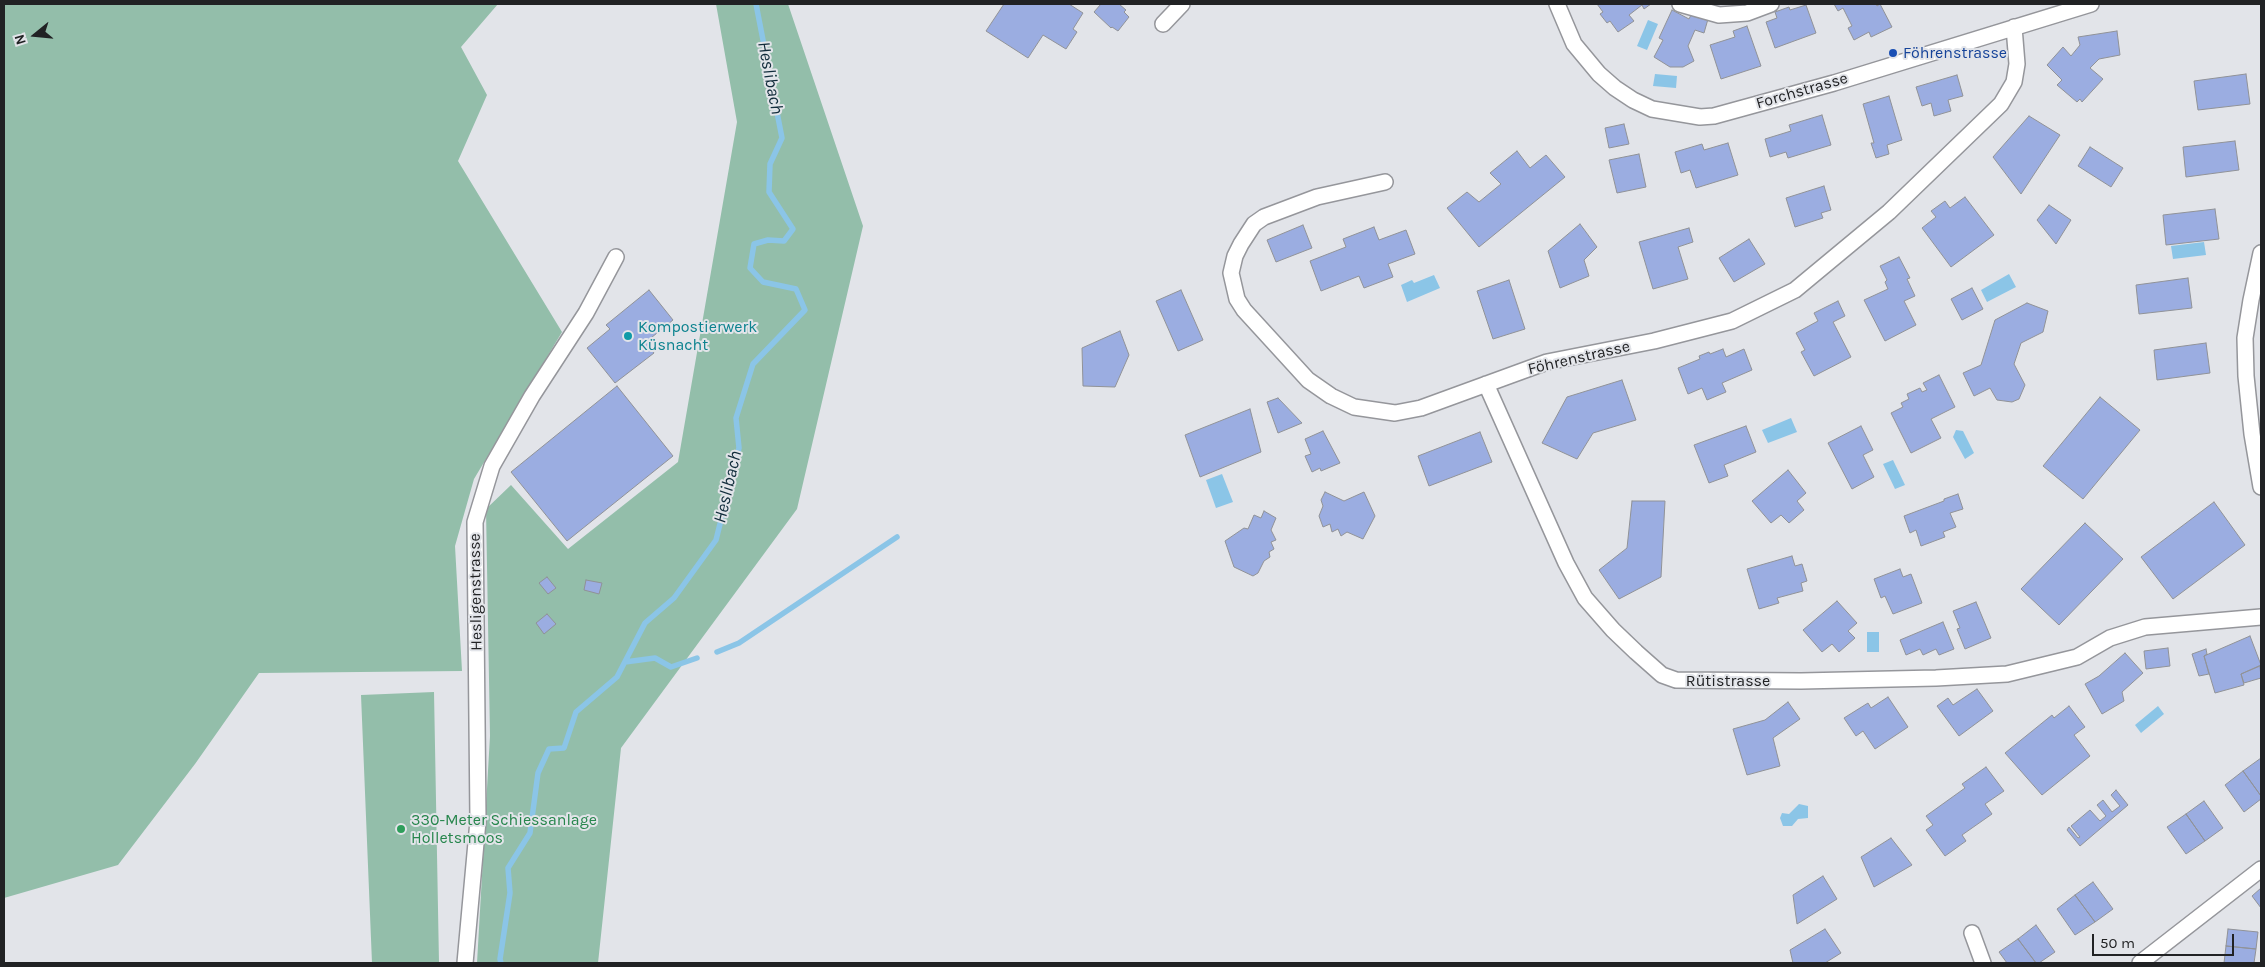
<!DOCTYPE html>
<html>
<head>
<meta charset="utf-8">
<style>
	body { margin:0 }
	#map { position:relative; width:2265px; height:967px; overflow:hidden; background:#e2e4e9; font-family:Karla,sans-serif }
	canvas { display:block }
	.frame { position:absolute; inset:0; border:5px solid #212224; pointer-events:none }
	.north { position:absolute; left:10px; top:10px; width:50px; height:50px; -webkit-text-stroke:4px #e2e4e9; paint-order:stroke; rotate:253deg; font-size:14px; font-weight:700; line-height:20px; text-align:center; color:#212224 }
	.north::after { content:''; display:block; margin:auto; width:18px; height:22px; background:#212224; clip-path:polygon(50% 0,100% 100%,50% 72%,0 100%) }
	.scale { position:absolute; left:2092px; top:934px; width:142px; height:22px; box-sizing:border-box; border:2px solid #212224; border-top:0; padding-left:6px; font-size:15px; line-height:18px; white-space:nowrap; color:#212224; -webkit-text-stroke:4px #e2e4e9; paint-order:stroke }
</style>
</head>
<body>
<div id="map">
<canvas width="2265" height="967"></canvas>
<div class="frame"></div>
<div class="north">N</div>
<div class="scale">50 m</div>
</div>
<script>
const ctx = document.querySelector('canvas').getContext('2d');
ctx.lineJoin = 'round';
function paint(path, color) {
  ctx.fillStyle = color;
  ctx.fill(path, 'evenodd');
}
function shape(rows) {
  const path = new Path2D();
  for (const r of rows) {
    path.moveTo(r[0], r[1]);
    for (let i = 2; i < r.length; i += 2) path.lineTo(r[i], r[i + 1]);
  }
  return path;
}
function strokePath(path, color, width, dash) {
  ctx.strokeStyle = color;
  ctx.lineWidth = width;
  ctx.lineCap = dash ? 'butt' : 'round';
  ctx.setLineDash(dash || []);
  ctx.stroke(path);
}
function label(font, color, halo, rows, align = 'center') {
  ctx.font = font + ' Karla,sans-serif';
  ctx.lineWidth = 4;
  ctx.setLineDash([]);
  ctx.textBaseline = 'middle';
  ctx.strokeStyle = halo;
  ctx.fillStyle = color;
  for (const [text, x, y, turn = 0] of rows) {
    ctx.save();
    ctx.translate(x, y);
    ctx.rotate((+turn || 0) * Math.PI / 180);
    ctx.textAlign = isNaN(turn) ? turn : align;
    if (halo) ctx.strokeText(text, 0, 0);
    ctx.fillText(text, 0, 0);
    ctx.restore();
  }
}
paint(shape([
	[4,4,498,4,461,47,487,95,458,161,562,332,474,479,455,546,462,671,259,673,195,764,118,865,4,898],
	[716,4,788,4,863,226,797,509,621,748,598,963,477,963,490,736,486,509,511,485,568,549,678,462,737,122],
	[434,692,439,963,372,963,361,695]
]), '#93beaa');
paint(shape([
	[1648,20,1658,24,1647,50,1637,46],
	[1655,74,1677,76,1676,88,1653,86],
	[2204,242,2206,255,2173,259,2171,246],
	[2009,274,2016,287,1987,302,1981,290],
	[1434,275,1440,288,1407,302,1401,285,1412,280,1414,283],
	[1791,418,1797,432,1768,443,1762,430],
	[1956,430,1963,431,1974,453,1965,459,1953,437],
	[1893,460,1905,485,1895,489,1883,464],
	[1222,474,1233,502,1216,508,1206,480],
	[1867,632,1879,632,1879,652,1867,652],
	[2158,706,2164,714,2141,733,2135,725],
	[1799,804,1808,806,1808,818,1798,819,1792,826,1783,826,1780,818,1782,813,1789,814]
]), '#8bc5e7');
strokePath(shape([
	[717,652,739,643,897,537],
	[625,662,655,658,671,667,697,658],
	[501,963,500,959,510,893,508,868,530,833,538,773,549,749,564,748,576,712,617,677,645,623,674,598,716,540,739,448,736,418,753,364,805,310,796,289,763,282,750,268,754,244,768,240,784,241,793,229,769,192,770,164,782,138,756,4]
]), '#8bc5e7', 5.5);
const building = shape([
	[1004,4,1069,4,1083,13,1073,29,1077,32,1066,49,1043,35,1028,58,986,31,1004,4],
	[1101,4,1119,4,1126,10,1124,12,1129,17,1118,31,1112,27,1111,28,1094,12,1101,4],
	[1597,4,1651,4,1644,9,1642,5,1629,15,1634,21,1618,32,1610,21,1607,23,1600,14,1603,12,1597,4],
	[1834,4,1876,4,1877,6,1880,4,1892,27,1871,37,1869,32,1854,40,1848,28,1852,26,1843,8,1838,11,1834,4],
	[1806,5,1816,33,1775,48,1766,22,1777,18,1775,12,1789,7,1790,10,1806,5],
	[1672,10,1689,19,1691,15,1708,19,1704,33,1695,30,1688,46,1694,61,1683,67,1670,67,1654,57,1663,40,1659,38,1672,10],
	[1747,26,1761,66,1721,79,1710,45,1735,37,1733,31,1747,26],
	[2117,31,2120,55,2099,59,2090,68,2103,79,2082,102,2080,99,2077,102,2057,85,2062,80,2047,65,2063,47,2071,56,2080,45,2078,37,2117,31],
	[2246,74,2250,104,2198,110,2194,81,2246,74],
	[1957,75,1963,96,1948,100,1951,111,1934,116,1931,103,1922,106,1916,87,1957,75],
	[1889,96,1902,140,1887,145,1889,154,1876,158,1871,143,1874,143,1863,104,1889,96],
	[1822,115,1831,145,1788,158,1786,152,1770,157,1765,139,1791,131,1789,125,1822,115],
	[2029,116,2060,135,2021,194,1993,157,2029,116],
	[1624,124,1629,144,1609,148,1605,128,1624,124],
	[2235,141,2239,170,2186,177,2183,147,2235,141],
	[1728,143,1738,175,1696,188,1690,170,1681,173,1675,152,1702,144,1704,150,1728,143],
	[2090,147,2123,168,2111,187,2078,166,2090,147],
	[1517,151,1530,168,1546,155,1565,177,1479,247,1447,208,1467,192,1479,202,1501,184,1490,173,1517,151],
	[1639,154,1646,187,1617,193,1609,160,1639,154],
	[1824,186,1831,210,1821,213,1823,218,1795,227,1786,198,1824,186],
	[1965,197,1994,235,1951,267,1922,228,1936,217,1931,211,1945,201,1950,208,1965,197],
	[2049,205,2071,220,2056,244,2037,220,2049,205],
	[2215,209,2219,239,2166,245,2163,215,2215,209],
	[1580,224,1597,247,1584,260,1589,276,1560,288,1548,251,1580,224],
	[1303,225,1312,248,1276,262,1267,240,1303,225],
	[1374,227,1379,240,1406,230,1415,254,1388,264,1393,277,1364,288,1359,276,1321,291,1310,261,1346,247,1343,239,1374,227],
	[1689,228,1693,242,1678,247,1688,279,1653,289,1639,242,1689,228],
	[1749,239,1765,264,1734,282,1719,258,1749,239],
	[1899,257,1910,278,1907,279,1915,296,1904,301,1916,325,1885,341,1864,300,1888,289,1885,282,1887,280,1880,266,1899,257],
	[2188,278,2192,308,2139,314,2136,285,2188,278],
	[1509,280,1525,329,1493,339,1477,291,1509,280],
	[1972,288,1983,309,1962,320,1951,299,1972,288],
	[649,290,673,320,646,342,654,353,615,383,587,348,610,329,606,325,649,290],
	[1181,290,1203,340,1178,351,1156,301,1181,290],
	[1838,301,1845,316,1833,322,1851,357,1814,376,1801,352,1805,350,1796,333,1818,321,1814,313,1838,301],
	[2027,303,2048,311,2043,332,2021,343,2014,364,2025,385,2019,399,2012,402,1997,400,1990,388,1974,396,1963,373,1981,365,1995,320,2027,303],
	[1120,331,1129,355,1115,387,1083,386,1082,348,1120,331],
	[2206,343,2210,373,2157,380,2154,350,2206,343],
	[1723,349,1726,357,1744,349,1752,370,1722,383,1726,392,1707,400,1702,388,1688,394,1678,368,1700,359,1699,356,1709,352,1710,354,1723,349],
	[1939,375,1955,407,1931,419,1941,438,1911,453,1891,413,1903,407,1901,403,1909,399,1907,394,1920,388,1922,392,1927,390,1923,383,1939,375],
	[1622,380,1636,420,1593,433,1577,459,1542,443,1567,397,1622,380],
	[617,386,673,456,567,541,511,472,617,386],
	[2100,397,2140,430,2083,499,2043,466,2100,397],
	[1278,398,1302,423,1278,433,1267,402,1278,398],
	[1250,409,1261,452,1200,477,1185,435,1250,409],
	[1746,426,1756,452,1724,465,1728,476,1709,483,1694,445,1746,426],
	[1861,426,1873,450,1863,455,1874,477,1852,489,1828,443,1861,426],
	[1323,431,1340,463,1321,471,1320,468,1312,472,1305,456,1311,454,1305,439,1323,431],
	[1480,432,1492,462,1429,486,1418,456,1480,432],
	[1788,470,1806,493,1797,501,1804,510,1789,523,1781,515,1771,523,1752,501,1788,470],
	[1325,492,1344,501,1364,492,1375,516,1363,539,1347,532,1341,536,1338,529,1332,532,1330,524,1323,527,1319,516,1323,506,1321,500,1325,492],
	[1958,494,1963,509,1950,513,1956,527,1943,532,1945,537,1921,546,1916,530,1910,533,1904,516,1944,501,1944,499,1958,494],
	[1632,501,1665,501,1661,577,1619,599,1599,570,1627,548,1632,501],
	[2214,502,2245,545,2173,599,2141,557,2214,502],
	[1264,511,1276,518,1271,530,1276,540,1271,542,1274,549,1269,552,1270,557,1264,561,1258,573,1253,576,1234,567,1225,541,1244,528,1248,529,1254,515,1261,518,1264,511],
	[2085,523,2123,559,2059,625,2021,589,2085,523],
	[1792,556,1795,566,1802,564,1807,581,1801,583,1803,591,1777,598,1779,603,1759,609,1747,569,1792,556],
	[1900,569,1903,577,1911,574,1922,603,1893,614,1885,596,1881,598,1874,579,1900,569],
	[547,577,556,588,548,594,539,583,547,577],
	[586,580,602,583,599,594,584,590,586,580],
	[1837,601,1857,623,1848,631,1855,638,1839,652,1832,644,1822,652,1803,630,1837,601],
	[1976,602,1991,638,1965,649,1957,629,1960,628,1953,611,1976,602],
	[547,614,556,624,544,634,536,623,547,614],
	[1943,622,1954,649,1939,655,1936,649,1923,655,1920,649,1906,655,1900,640,1943,622],
	[2250,636,2261,665,2241,674,2244,685,2215,693,2204,656,2250,636],
	[2168,648,2170,666,2146,669,2144,651,2168,648],
	[2206,649,2207,654,2204,656,2209,674,2199,676,2192,654,2206,649],
	[2125,653,2143,673,2122,692,2124,701,2102,714,2085,684,2099,676,2125,653],
	[2260,666,2261,678,2244,683,2241,674,2260,666],
	[1977,689,1993,711,1959,736,1937,706,1948,698,1953,705,1977,689],
	[1888,697,1908,727,1875,749,1863,731,1856,736,1844,718,1868,703,1871,708,1888,697],
	[1788,702,1800,719,1773,738,1780,766,1747,775,1733,729,1765,720,1788,702],
	[2069,706,2085,727,2074,735,2090,756,2042,795,2005,753,2052,715,2054,718,2069,706],
	[2261,758,2261,796,2243,771,2261,758],
	[1986,767,2004,791,1985,804,1992,814,1962,835,1966,841,1945,856,1926,830,1933,825,1926,816,1965,788,1962,784,1986,767],
	[2243,771,2261,796,2261,799,2244,812,2225,785,2243,771],
	[2116,790,2128,805,2080,846,2067,830,2069,827,2078,838,2080,837,2071,826,2090,810,2100,821,2106,816,2097,805,2103,800,2112,812,2120,806,2111,795,2116,790],
	[2204,801,2223,828,2205,841,2186,814,2204,801],
	[2186,814,2205,841,2186,854,2167,827,2186,814],
	[1891,838,1912,865,1874,887,1861,857,1891,838],
	[1823,876,1837,899,1797,924,1793,895,1823,876],
	[2093,882,2113,909,2095,922,2075,895,2093,882],
	[2261,888,2261,908,2252,896,2261,888],
	[2075,895,2095,922,2075,935,2057,909,2075,895],
	[2036,925,2055,952,2039,963,2036,963,2018,939,2036,925],
	[1825,929,1841,953,1825,963,1793,963,1790,950,1825,929],
	[2228,929,2258,932,2256,949,2226,946,2228,929],
	[2018,939,2036,963,2007,963,1999,952,2018,939],
	[2226,946,2256,949,2254,963,2224,963,2226,946]
]);
paint(building, '#9bade1');
strokePath(building, '#909297', 1);
const street = shape([
	[1557,4,1574,44,1599,74,1615,88,1633,100,1652,109,1700,117,1714,116,1834,83,2091,4],
	[1680,4,1719,15,1747,13,1771,4],
	[1163,24,1182,4],
	[1385,182,1317,197,1264,217,1254,224,1241,244,1235,256,1231,273,1237,299,1244,310,1308,380,1331,396,1354,407,1395,413,1421,408,1547,362,1654,341,1732,321,1795,290,1889,212,2001,104,2014,82,2017,64,2014,27],
	[2261,253,2251,300,2245,338,2246,376,2252,434,2261,487],
	[1486,384,1566,563,1585,598,1613,630,1636,652,1662,675,1676,680,1801,681,1936,678,2007,674,2077,657,2110,638,2145,627,2261,617],
	[1972,933,1983,963],
	[465,963,478,821,475,522,492,466,532,396,586,313,616,257],
	[2140,963,2261,869]
]);
strokePath(street, '#95969b', 18);
strokePath(street, '#fff', 15);
for (const [x, y, r, color] of [
	[1893,53,5,"#1a4fb4"],
	[628,336,5,"#0f9aa8"],
	[401,829,5,"#2e9e5b"]
]) {
  const dot = new Path2D();
  dot.arc(x, y, r, 0, 2 * Math.PI);
  ctx.fillStyle = color;
  ctx.fill(dot);
  strokePath(dot, '#e2e4e9', 2);
}
label('16px', '#164399', '#e2e4e9', [
	["Föhrenstrasse",1903,53]
], 'left');
label('16px', '#212224', '#e2e4e9', [
	["Forchstrasse",1802,91,-16],
	["Föhrenstrasse",1579,358,-13],
	["Hesligenstrasse",476,592,-91],
	["Rütistrasse",1728,681]
]);
label('16px', '#0d838f', '#e2e4e9', [
	["Kompostierwerk",638,327],
	["Küsnacht",638,345]
], 'left');
label('16px', '#27864d', '#e2e4e9', [
	["330-Meter Schiessanlage",411,820],
	["Holletsmoos",411,838]
], 'left');
label('italic 18px', '#112c3b', '#e2e4e9', [
	["Heslibach",770,78,79],
	["Heslibach",728,487,-77]
]);
</script>
</body>
</html>
